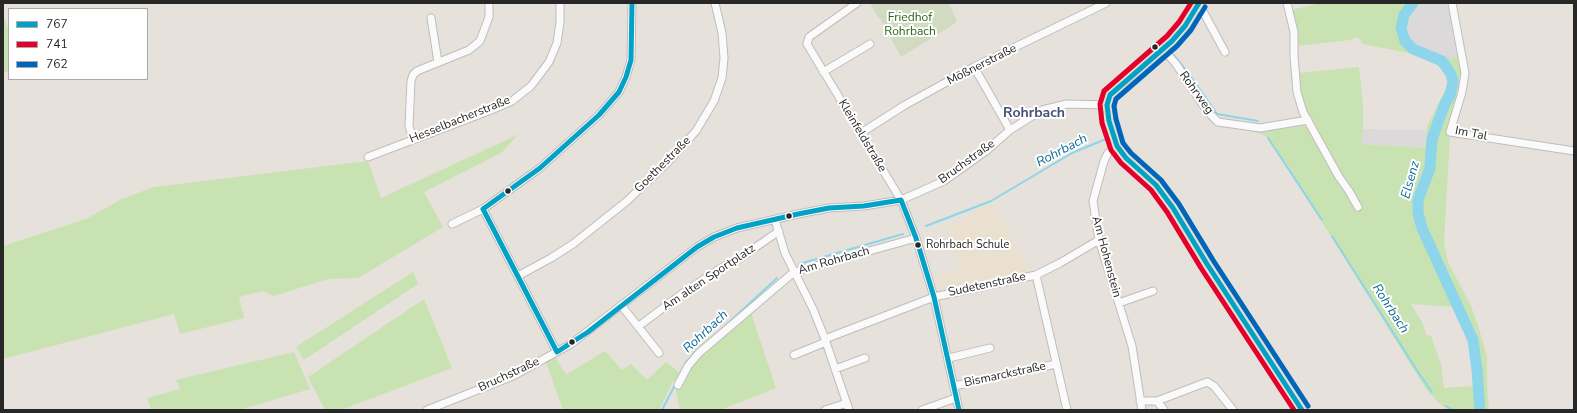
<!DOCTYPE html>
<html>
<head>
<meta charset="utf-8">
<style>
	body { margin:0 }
	#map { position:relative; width:1577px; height:413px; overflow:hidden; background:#e6e1db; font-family:"Nunito Sans",sans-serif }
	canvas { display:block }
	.frame { position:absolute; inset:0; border:4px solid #272727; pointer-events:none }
	.legend { position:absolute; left:8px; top:8px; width:140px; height:72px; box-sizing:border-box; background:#fff; border:1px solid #a9a9a9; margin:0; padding:5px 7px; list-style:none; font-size:12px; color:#272727 }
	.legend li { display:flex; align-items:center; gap:8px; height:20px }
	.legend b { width:20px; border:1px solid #a9a9a9 }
</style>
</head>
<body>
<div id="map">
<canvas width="1577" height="413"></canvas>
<div class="frame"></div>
<ul class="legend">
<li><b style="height:5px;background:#02a2c6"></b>767</li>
<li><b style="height:5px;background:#e4002b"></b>741</li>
<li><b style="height:5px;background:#0065bd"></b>762</li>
</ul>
</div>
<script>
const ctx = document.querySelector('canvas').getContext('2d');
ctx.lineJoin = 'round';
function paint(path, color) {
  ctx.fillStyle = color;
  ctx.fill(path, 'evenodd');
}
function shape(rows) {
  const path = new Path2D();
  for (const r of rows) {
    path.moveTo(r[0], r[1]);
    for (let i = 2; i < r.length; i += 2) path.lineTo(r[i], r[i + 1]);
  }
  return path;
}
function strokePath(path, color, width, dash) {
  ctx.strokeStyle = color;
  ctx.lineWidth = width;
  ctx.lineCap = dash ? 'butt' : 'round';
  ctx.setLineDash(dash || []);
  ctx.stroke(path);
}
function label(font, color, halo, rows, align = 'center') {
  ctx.font = font + ' "Nunito Sans",sans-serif';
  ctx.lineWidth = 4;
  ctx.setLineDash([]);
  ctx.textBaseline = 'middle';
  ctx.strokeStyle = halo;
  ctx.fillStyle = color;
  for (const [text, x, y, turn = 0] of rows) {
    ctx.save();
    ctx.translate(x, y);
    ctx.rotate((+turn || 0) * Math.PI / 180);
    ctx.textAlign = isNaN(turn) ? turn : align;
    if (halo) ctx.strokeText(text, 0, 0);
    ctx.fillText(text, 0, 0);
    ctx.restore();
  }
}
paint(shape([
	[1419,3,1453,3,1462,56,1445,59,1439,57,1410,42,1403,28,1408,18],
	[1363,129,1427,130,1427,148,1360,144]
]), '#dcd9db');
paint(shape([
	[992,202,1029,272,937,290,934,277,960,268,946,226,976,213]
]), '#eae0cf');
paint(shape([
	[1321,3,1419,3,1408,18,1403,28,1410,42,1439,57,1445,59,1462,56,1465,73,1450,132,1444,243,1448,262,1471,306,1479,329,1487,357,1487,386,1489,410,1448,410,1440,404,1426,389,1325,227,1266,136,1254,132,1254,129,1297,124,1309,127,1314,123,1309,118,1300,92,1299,73,1359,67,1363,105,1363,129,1361,144,1427,148,1427,127,1451,78,1445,67,1413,54,1363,44,1358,37,1350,40,1296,46,1291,10],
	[1411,304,1456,307,1468,337,1475,386,1444,388,1441,364,1431,336,1426,335,1423,324],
	[3,15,9,30,9,71,3,73],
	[519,134,501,153,424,192,443,227,358,278,328,279,274,296,262,291,239,297,244,318,180,334,174,314,3,359,3,246,86,219,122,199,154,187,368,161,381,198],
	[413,272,418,284,304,360,296,347],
	[424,299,452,368,341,410,325,410,308,377],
	[749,307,776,388,720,410,680,410,674,380,659,410,563,410,546,362,555,357,566,375,605,351,622,370,631,364,647,380,666,362,679,372,696,348],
	[294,352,310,389,239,410,151,410,147,398,180,389,176,380]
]), '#c8e2b2');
paint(shape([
	[870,3,949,3,957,22,901,57,880,18,878,18]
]), '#d2dac2');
strokePath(shape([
	[1174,55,1189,74,1217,114,1258,121],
	[1117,134,1119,131,1114,111,1116,101,1127,88,1164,58],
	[1268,138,1322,220],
	[926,226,991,201,1072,153,1111,137],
	[1332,236,1418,372,1432,392],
	[799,264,903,234],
	[725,326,777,278],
	[682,370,686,362,691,357],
	[1446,406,1453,410],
	[662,410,675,385]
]), '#8cd5ea', 2);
strokePath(shape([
	[1413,3,1404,15,1401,28,1405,41,1413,49,1442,61,1451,74,1453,82,1450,95,1444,106,1432,139,1430,168,1418,200,1418,213,1422,228,1473,340,1477,370,1480,410]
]), '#8cd5ea', 11);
const minor = shape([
	[857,3,809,37,807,44,901,200,916,238,934,297,959,410],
	[1287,3,1294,32,1294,56,1297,92,1303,112,1339,177,1349,191,1358,207],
	[1452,3,1465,73,1462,92,1450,132,1574,151],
	[1199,4,1225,52],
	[431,18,438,62],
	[1163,49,1176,64,1207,111,1218,122,1260,128,1308,120],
	[974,67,1010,130],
	[823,72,870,44],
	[861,133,905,105,974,67,1106,3],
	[413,139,409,126,411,81,413,75,417,71,469,50,480,41,489,17,489,3],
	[1117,146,1108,153,1104,161,1093,201,1099,240,1132,346,1142,410],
	[368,157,491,110,512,101,531,86,549,62,557,43,560,22,560,3],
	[483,209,557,352],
	[775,220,785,253,813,309,825,339,849,410],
	[452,224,483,209,540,168,599,115,619,92,626,77,631,60,632,3],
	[1036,275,1067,410],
	[518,276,551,258,573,244,627,201,668,162,696,131,714,101,722,78,724,58,722,33,715,3],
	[1119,303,1153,291],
	[621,305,659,353],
	[639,326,683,293,718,270,743,256,779,231],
	[825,339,934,297,1036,275,1060,263,1099,240],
	[794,355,826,342],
	[949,358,990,348],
	[835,369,865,358],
	[678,385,688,366,699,353,794,272,916,238],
	[954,386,1056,364],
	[1140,401,1157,401,1207,382,1214,386,1233,410],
	[1157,401,1164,410],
	[427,410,513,376,571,344,697,247,714,237,737,228,798,214,829,208,864,206,901,200,944,181,986,151,1010,130,1042,110,1067,104,1107,105],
	[825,410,847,403],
	[922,410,956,398]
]);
const major = shape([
	[1199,3,1185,26,1172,41,1126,80,1110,95,1107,105,1109,121,1117,146,1126,158,1156,185,1173,208,1207,264,1302,410]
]);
strokePath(minor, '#bfbdbd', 9);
strokePath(major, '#bfbdbb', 11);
strokePath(minor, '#fbfafa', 7);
strokePath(major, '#e5dfd1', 9);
strokePath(shape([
	[632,3,631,60,626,77,619,92,599,115,540,168,483,209,557,352,588,332,697,247,714,237,737,228,798,214,829,208,864,206,901,200,916,238,934,297,959,410],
	[1199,3,1185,26,1172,41,1110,95,1107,105,1109,121,1117,146,1126,158,1156,185,1173,208,1207,264,1302,410]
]), '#02a2c6', 5);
strokePath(shape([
	[1191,3,1179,22,1167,36,1104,91,1100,104,1102,123,1111,150,1121,163,1151,190,1167,212,1201,268,1294,410]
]), '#e4002b', 5);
strokePath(shape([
	[1205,7,1191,30,1177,46,1116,99,1114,106,1116,119,1123,143,1131,153,1161,180,1179,204,1213,260,1308,406]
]), '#0065bd', 5);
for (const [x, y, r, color] of [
	[1155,47,3.5,"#272727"],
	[508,191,3.5,"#272727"],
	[789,216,3.5,"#272727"],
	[918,245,3.5,"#272727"],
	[572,342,3.5,"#272727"]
]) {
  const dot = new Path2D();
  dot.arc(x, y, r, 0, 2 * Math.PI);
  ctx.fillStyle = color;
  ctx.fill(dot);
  strokePath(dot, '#fff', 1.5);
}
label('11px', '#272727', '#fff', [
	["Rohrbach Schule",926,245]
], 'left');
label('12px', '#296417', '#fff', [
	["Friedhof",910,18],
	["Rohrbach",910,32]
]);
label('12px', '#272727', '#fff', [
	["Mößnerstraße",982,65,-27],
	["Rohrweg",1196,93,54],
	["Hesselbacherstraße",460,120,-22],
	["Im Tal",1471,134,11],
	["Kleinfeldstraße",862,136,59],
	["Bruchstraße",967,162,-36],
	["Goethestraße",663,165,-45],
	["Am Hohenstein",1106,257,75],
	["Am Rohrbach",834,261,-16],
	["Am alten Sportplatz",709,278,-34],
	["Sudetenstraße",987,285,-12],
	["Bruchstraße",509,375,-25],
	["Bismarckstraße",1005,375,-12]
]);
label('italic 13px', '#0a6b98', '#fff', [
	["Rohrbach",1062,151,-28],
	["Elsenz",1411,180,-75],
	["Rohrbach",1390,309,57],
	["Rohrbach",706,332,-43]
]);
label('bold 14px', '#475178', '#fff', [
	["Rohrbach",1034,114]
]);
</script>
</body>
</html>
